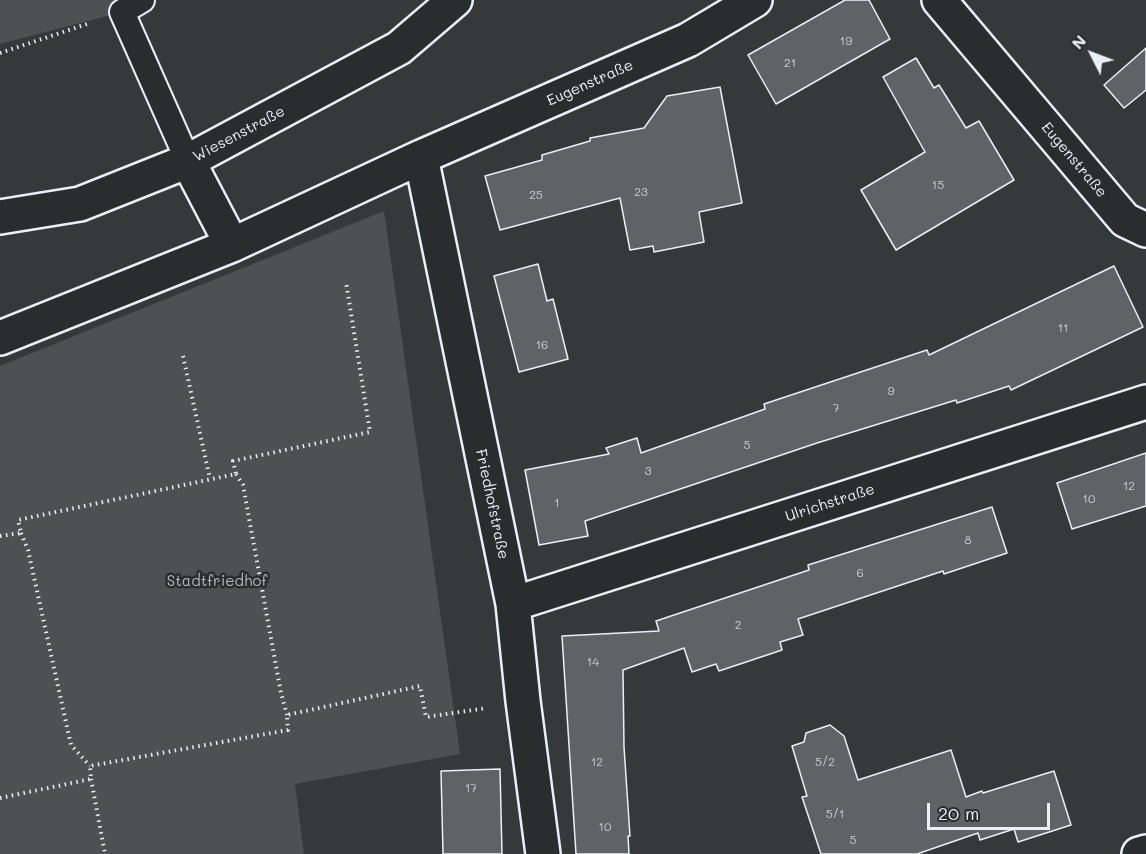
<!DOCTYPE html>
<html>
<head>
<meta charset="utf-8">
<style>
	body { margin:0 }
	#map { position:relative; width:1146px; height:854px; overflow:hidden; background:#35393a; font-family:Mali,sans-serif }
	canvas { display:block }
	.north { position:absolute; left:1062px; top:24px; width:60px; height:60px; -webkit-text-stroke:4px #2a2d2e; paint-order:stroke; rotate:312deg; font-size:16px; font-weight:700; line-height:24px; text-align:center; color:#e8f1f8 }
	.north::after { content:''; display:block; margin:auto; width:21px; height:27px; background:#e8f1f8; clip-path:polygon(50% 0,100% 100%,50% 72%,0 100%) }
	.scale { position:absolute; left:927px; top:803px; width:123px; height:27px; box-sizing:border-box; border:3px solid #e8f1f8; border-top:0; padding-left:8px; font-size:18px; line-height:21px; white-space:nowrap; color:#e8f1f8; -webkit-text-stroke:4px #2a2d2e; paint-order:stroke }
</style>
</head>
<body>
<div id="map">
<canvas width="1146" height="854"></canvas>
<div class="north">N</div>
<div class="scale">20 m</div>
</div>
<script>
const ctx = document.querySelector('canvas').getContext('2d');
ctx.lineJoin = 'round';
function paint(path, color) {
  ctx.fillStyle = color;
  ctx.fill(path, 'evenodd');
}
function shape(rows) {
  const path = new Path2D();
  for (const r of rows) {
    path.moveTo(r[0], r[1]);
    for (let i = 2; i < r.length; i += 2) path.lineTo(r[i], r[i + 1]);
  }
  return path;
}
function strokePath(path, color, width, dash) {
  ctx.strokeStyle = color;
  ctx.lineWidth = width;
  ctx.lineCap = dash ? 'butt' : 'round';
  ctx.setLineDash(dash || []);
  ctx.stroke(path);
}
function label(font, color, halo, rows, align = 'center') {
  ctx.font = font + ' Mali,sans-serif';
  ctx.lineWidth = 5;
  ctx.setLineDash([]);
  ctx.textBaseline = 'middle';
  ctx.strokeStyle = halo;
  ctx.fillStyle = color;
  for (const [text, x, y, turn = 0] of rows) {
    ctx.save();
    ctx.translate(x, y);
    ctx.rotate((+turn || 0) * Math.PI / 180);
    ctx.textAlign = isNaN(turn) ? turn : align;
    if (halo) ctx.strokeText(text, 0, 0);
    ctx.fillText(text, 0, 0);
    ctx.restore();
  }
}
paint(shape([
	[0,0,142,0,122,12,0,44],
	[384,211,460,754,295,784,304,854,0,854,0,366]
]), '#4d5152');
const building = shape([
	[845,0,869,0,890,39,776,104,748,55,845,0],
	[1146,48,1146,90,1124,108,1104,85,1146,48],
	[916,58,934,88,939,85,966,128,979,121,1014,180,896,250,861,190,925,152,883,77,916,58],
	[720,87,742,203,699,212,704,242,654,252,653,246,630,250,620,198,500,230,485,176,542,160,542,155,590,141,590,138,644,128,667,96,720,87],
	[538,264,547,301,553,299,568,359,519,372,494,276,538,264],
	[1114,266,1143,327,1011,390,1009,386,957,403,956,400,817,443,585,521,588,536,539,545,525,470,609,454,606,448,637,438,641,453,765,409,764,404,927,350,929,355,1114,266],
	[1146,453,1146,506,1072,529,1057,483,1146,453],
	[992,507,1007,553,944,574,943,571,798,619,803,635,780,642,782,650,719,671,716,664,692,672,684,648,623,670,624,747,630,836,628,836,629,854,576,854,562,636,659,631,656,621,809,570,808,565,992,507],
	[830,725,844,736,858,780,951,750,966,797,982,791,983,793,1054,771,1071,825,1018,842,1014,829,980,840,978,833,917,854,821,854,802,797,807,796,792,746,804,742,806,733,830,725],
	[500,769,502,854,443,854,441,771,500,769]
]);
paint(building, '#5f6365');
strokePath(building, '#e8f1f8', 1.5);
const service = shape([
	[142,0,122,12,188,161]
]);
const minor = shape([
	[939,0,1125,220,1146,230],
	[421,157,513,604,523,701,543,854],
	[188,161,232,245],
	[0,338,232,245,421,157,688,40,755,0],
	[513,604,1146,402],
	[1139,854,1146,852]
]);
const tertiary = shape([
	[0,217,80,204,188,161,399,48,455,0]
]);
strokePath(service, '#e8f1f8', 28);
strokePath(minor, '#e8f1f8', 38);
strokePath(tertiary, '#e8f1f8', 38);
strokePath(shape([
	[0,53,90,23],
	[183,356,210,479],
	[236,474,243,485,281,693,287,715],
	[21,533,28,550,71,745,90,766],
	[0,536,21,533,18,520,236,474,233,461,370,432,346,282],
	[91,779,105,854],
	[0,798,91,779,90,766,288,730,287,715,420,686,426,717,487,708]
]), '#e8f1f8', 4, [1.5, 4.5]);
strokePath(service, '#2a2d2e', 24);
strokePath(minor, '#2a2d2e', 33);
strokePath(tertiary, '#2a2d2e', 33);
label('12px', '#c6ced3', null, [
	["19",846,41],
	["21",790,63],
	["15",938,185],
	["23",641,192],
	["25",536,195],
	["11",1063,328],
	["16",542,345],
	["9",891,391],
	["7",836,408],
	["5",747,445],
	["3",648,471],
	["12",1129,486],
	["10",1089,499],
	["1",557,503],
	["8",968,540],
	["6",860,573],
	["2",738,625],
	["14",593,662],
	["12",597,762],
	["5/2",825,762],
	["17",471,788],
	["5/1",835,814],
	["10",605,827],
	["5",853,840]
]);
label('15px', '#e8f1f8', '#2a2d2e', [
	["Eugenstraße",590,83,-24],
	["Wiesenstraße",239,134,-28],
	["Eugenstraße",1074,160,50],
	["Ulrichstraße",830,503,-18],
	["Friedhofstraße",492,504,78]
]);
label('15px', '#b2b9be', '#2a2d2e', [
	["Stadtfriedhof",217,581]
]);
</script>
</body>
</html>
